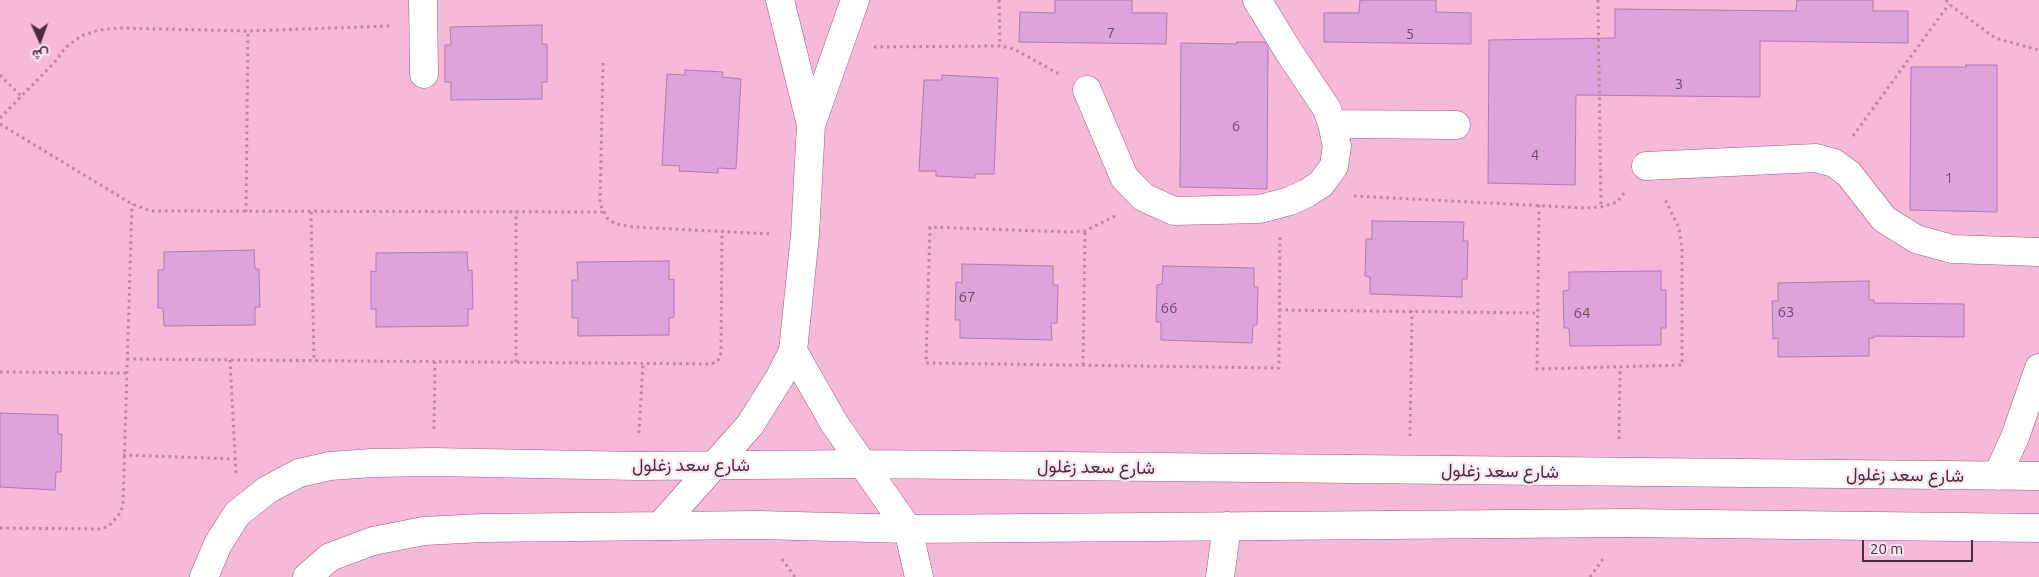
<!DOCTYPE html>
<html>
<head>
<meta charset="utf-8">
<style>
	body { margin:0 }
	#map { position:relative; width:2039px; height:577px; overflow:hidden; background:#f6b9d7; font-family:Ubuntu,Vazirmatn,sans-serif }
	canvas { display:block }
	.north { position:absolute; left:15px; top:15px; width:50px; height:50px; -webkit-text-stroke:4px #ffe7f2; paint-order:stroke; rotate:178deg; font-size:14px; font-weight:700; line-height:20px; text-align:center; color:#4c2d3d }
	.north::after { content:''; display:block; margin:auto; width:18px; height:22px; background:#4c2d3d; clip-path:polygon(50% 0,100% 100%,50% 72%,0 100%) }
	.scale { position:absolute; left:1862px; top:540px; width:111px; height:22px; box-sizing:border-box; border:2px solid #4c2d3d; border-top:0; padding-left:6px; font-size:15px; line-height:18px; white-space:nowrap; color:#4c2d3d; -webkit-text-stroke:4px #ffe7f2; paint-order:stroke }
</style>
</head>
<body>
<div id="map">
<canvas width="2039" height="577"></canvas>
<div class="north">ش</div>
<div class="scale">20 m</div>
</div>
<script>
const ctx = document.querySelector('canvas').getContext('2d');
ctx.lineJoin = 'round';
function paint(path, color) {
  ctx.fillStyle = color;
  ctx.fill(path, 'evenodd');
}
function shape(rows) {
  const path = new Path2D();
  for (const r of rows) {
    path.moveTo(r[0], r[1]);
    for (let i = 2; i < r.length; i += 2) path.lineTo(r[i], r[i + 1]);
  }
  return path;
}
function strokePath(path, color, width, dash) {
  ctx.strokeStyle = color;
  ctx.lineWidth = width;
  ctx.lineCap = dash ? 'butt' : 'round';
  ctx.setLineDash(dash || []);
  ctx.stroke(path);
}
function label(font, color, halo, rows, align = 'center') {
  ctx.font = font + ' Ubuntu,Vazirmatn,sans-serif';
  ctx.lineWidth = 4.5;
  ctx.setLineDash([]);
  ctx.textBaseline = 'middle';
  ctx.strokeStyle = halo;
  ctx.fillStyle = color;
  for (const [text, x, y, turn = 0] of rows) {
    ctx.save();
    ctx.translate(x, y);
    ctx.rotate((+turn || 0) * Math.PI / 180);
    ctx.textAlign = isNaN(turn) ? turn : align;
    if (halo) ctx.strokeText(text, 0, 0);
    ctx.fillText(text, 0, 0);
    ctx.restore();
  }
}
const building = shape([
	[1055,0,1132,0,1132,13,1167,13,1166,44,1019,42,1020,12,1055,13,1055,0],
	[1360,0,1436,0,1436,12,1471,13,1471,44,1324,42,1324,13,1359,13,1360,0],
	[1797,0,1873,0,1873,11,1908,11,1908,43,1760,41,1760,97,1576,95,1575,185,1488,183,1489,40,1615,38,1615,9,1796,11,1797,0],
	[542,25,542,44,547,44,547,82,542,82,542,99,451,100,451,82,445,82,445,45,451,45,450,27,542,25],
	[1237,42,1265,42,1268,48,1267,189,1180,187,1181,43,1237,44,1237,42],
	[1966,65,1997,65,1997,212,1910,210,1911,67,1966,67,1966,65],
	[685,70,723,72,722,77,741,79,736,169,718,168,718,173,679,171,680,166,662,165,667,74,685,75,685,70],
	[942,75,998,78,994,174,975,174,975,178,936,176,936,171,919,171,924,80,942,80,942,75],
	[1372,221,1464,222,1463,241,1468,241,1467,279,1462,279,1462,297,1370,294,1370,277,1365,276,1366,239,1372,239,1372,221],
	[254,250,255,269,259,269,260,307,255,307,255,325,164,326,163,308,158,308,158,270,164,270,164,252,254,250],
	[467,252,468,271,472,270,473,309,468,309,468,326,376,327,376,309,371,309,371,271,376,272,376,253,467,252],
	[669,261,669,280,674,279,674,317,669,318,669,335,578,336,578,318,572,318,572,280,578,280,577,262,669,261],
	[962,264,1053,266,1053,285,1058,285,1057,323,1051,323,1052,340,960,338,960,320,955,320,956,282,962,283,962,264],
	[1163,266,1254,268,1254,287,1258,287,1257,325,1253,325,1252,343,1161,340,1161,322,1156,322,1157,285,1162,284,1163,266],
	[1661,271,1661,290,1666,290,1666,328,1661,328,1661,345,1570,346,1569,328,1564,328,1563,291,1569,290,1569,272,1661,271],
	[1869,281,1869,300,1874,300,1874,303,1964,304,1964,337,1874,336,1874,338,1869,338,1869,356,1778,357,1778,338,1773,339,1772,301,1778,301,1778,283,1869,281],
	[0,413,58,415,58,434,62,434,61,472,56,472,55,490,0,487,0,413]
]);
paint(building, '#dda3db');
strokePath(building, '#b179ae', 1);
const minor = shape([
	[423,0,424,74],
	[780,0,811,125],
	[1087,90,1124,177,1143,197,1174,211,1260,209,1290,201,1307,193,1321,184,1334,166,1337,146,1332,124,1327,109,1289,52,1257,0],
	[1332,124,1456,125],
	[1646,166,1816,158,1834,163,1849,174,1884,219,1916,239,1952,249,2039,252],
	[793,351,834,423,908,529,919,577],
	[1997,476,2015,437,2039,368],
	[660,526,750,425,780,377,793,351,805,235,811,125,855,0],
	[204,577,218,544,237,514,267,490,299,473,330,466,372,463,433,462,638,466,863,464,2039,476],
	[307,577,330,557,373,541,424,531,482,528,759,525,908,529,1628,523,2039,528],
	[1220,577,1227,526]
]);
strokePath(minor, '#9f5a7f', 29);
strokePath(shape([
	[999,0,1000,46],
	[1598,0,1601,207],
	[1946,0,1949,4,1995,38,2039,50],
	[874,47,1000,46,1014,49,1059,74],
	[603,63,600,204,608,219,616,224,633,227,772,234],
	[0,75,21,96],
	[0,118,54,63,66,47,81,36,99,30,118,28,248,31,390,26],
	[0,124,132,204,151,211,603,212],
	[1853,136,1949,4],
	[1354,196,1585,208,1601,207,1617,202,1626,191],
	[1539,205,1537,369,1682,365,1682,249,1679,228,1665,199],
	[246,212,248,31],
	[311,212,314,361],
	[1115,216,1085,231,1069,232,930,227,926,363,1279,368,1280,237],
	[1279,310,1537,313],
	[127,359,711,364,716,362,720,358,721,351,722,232],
	[230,360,236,473],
	[516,362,516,212],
	[1083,365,1085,231],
	[0,372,126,373],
	[434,429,435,362],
	[639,433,643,363],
	[1410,436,1412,311],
	[1619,439,1620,367],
	[123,455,235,459],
	[0,528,101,529,109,526,121,512,123,503,132,204],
	[782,559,795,577],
	[1590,577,1605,556]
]), '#b987a0', 3, [2.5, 4]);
strokePath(minor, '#fff', 28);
label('15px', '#704a64', null, [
	["7",1111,33],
	["5",1410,34],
	["3",1679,84],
	["6",1236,126],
	["4",1535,155],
	["1",1949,178],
	["67",967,297],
	["66",1169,308],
	["63",1786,312],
	["64",1582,313]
]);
label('18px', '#4c2d3d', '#ffe7f2', [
	["شارع سعد زغلول",691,465],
	["شارع سعد زغلول",1096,467,1],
	["شارع سعد زغلول",1500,471,1],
	["شارع سعد زغلول",1905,475,1]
]);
</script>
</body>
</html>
